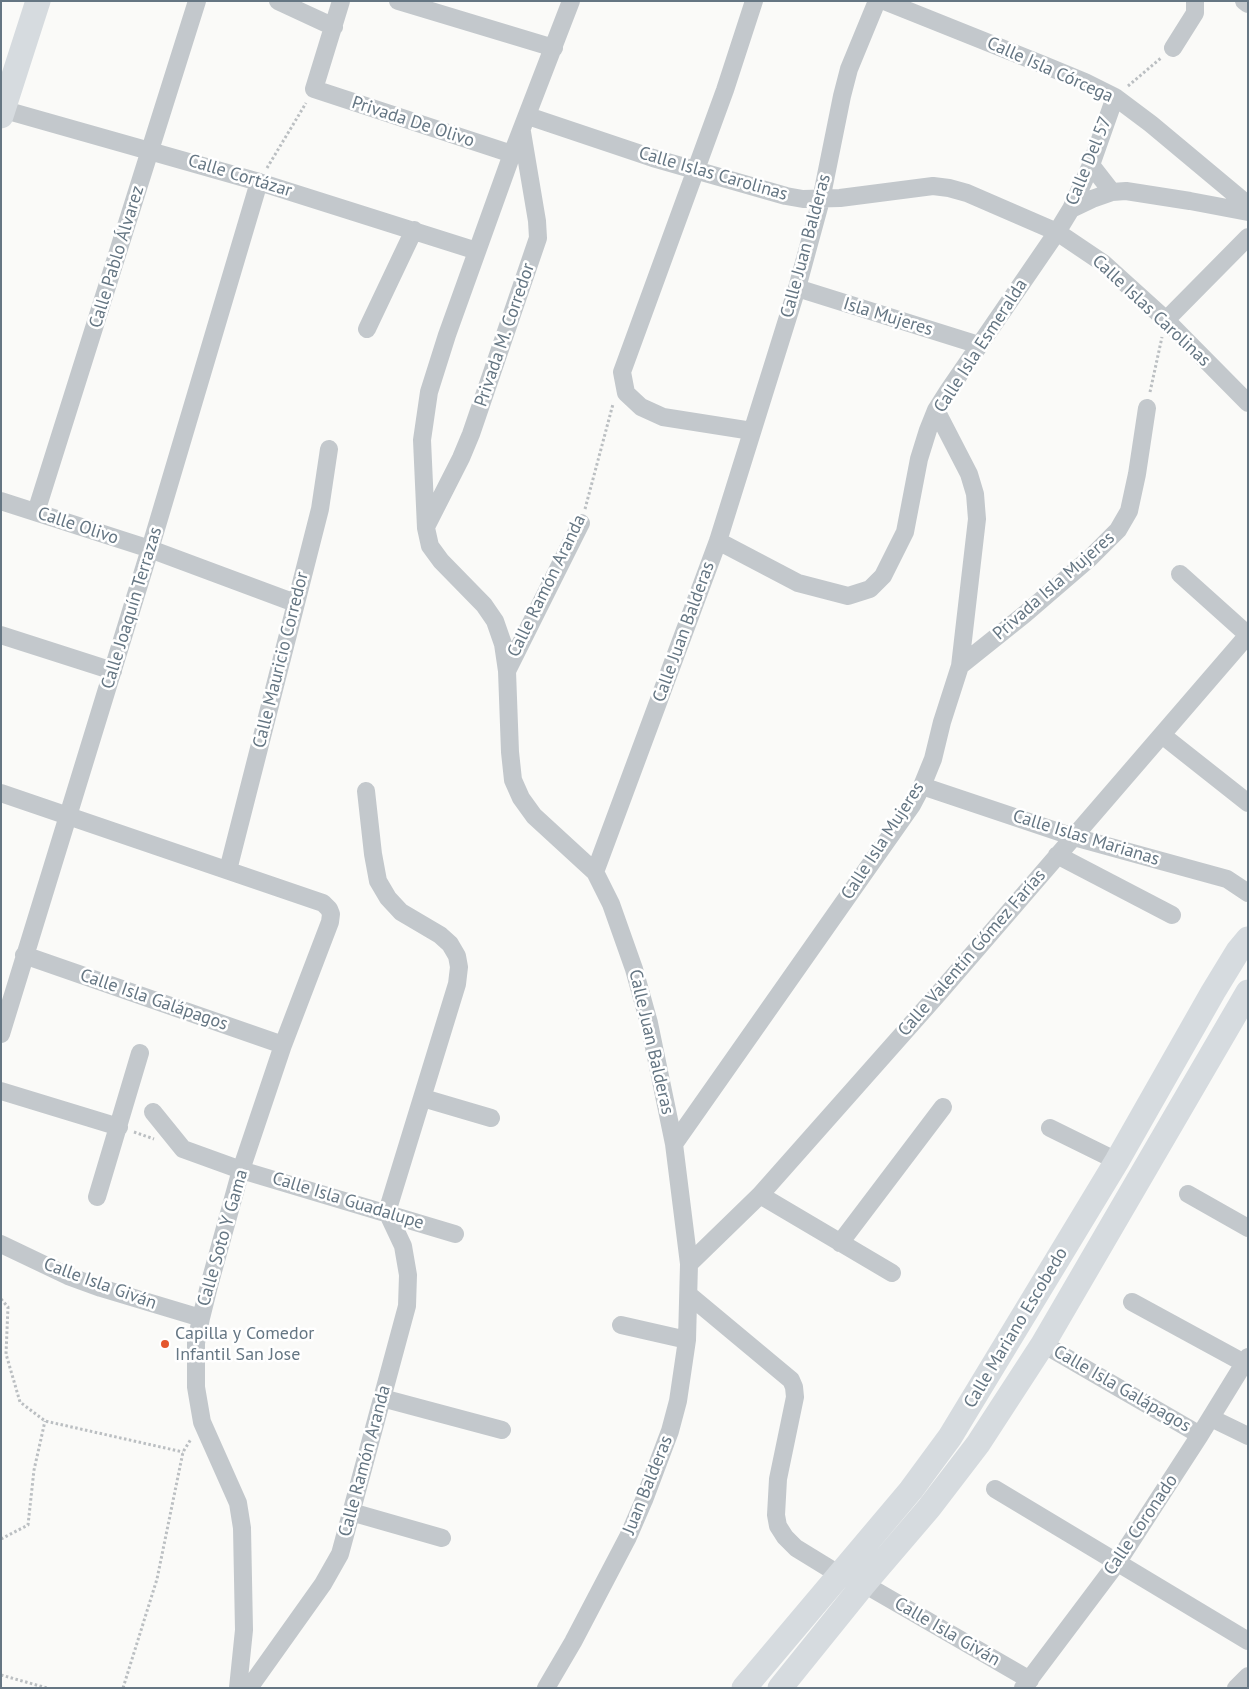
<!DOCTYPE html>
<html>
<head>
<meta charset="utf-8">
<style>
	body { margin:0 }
	#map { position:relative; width:1249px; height:1689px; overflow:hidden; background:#fafaf8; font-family:"PT Sans",sans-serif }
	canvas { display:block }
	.frame { position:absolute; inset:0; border:2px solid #657683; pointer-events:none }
</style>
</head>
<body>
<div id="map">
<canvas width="1249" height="1689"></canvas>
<div class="frame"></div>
</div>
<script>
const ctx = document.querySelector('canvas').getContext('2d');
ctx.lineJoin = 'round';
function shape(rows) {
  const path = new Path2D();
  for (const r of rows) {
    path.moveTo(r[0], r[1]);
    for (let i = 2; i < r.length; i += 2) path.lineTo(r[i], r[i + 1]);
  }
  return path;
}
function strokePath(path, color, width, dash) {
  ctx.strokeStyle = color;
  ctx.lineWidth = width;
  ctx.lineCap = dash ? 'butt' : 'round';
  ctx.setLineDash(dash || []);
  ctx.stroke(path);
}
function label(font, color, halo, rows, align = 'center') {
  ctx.font = font + ' "PT Sans",sans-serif';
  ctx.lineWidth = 5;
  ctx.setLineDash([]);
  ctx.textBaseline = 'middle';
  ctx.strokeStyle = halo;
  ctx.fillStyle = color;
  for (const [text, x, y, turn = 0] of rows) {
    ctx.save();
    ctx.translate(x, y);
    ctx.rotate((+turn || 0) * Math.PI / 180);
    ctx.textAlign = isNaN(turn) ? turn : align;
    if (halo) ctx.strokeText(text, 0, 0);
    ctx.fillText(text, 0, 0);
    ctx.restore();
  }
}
strokePath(shape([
	[1128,86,1161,58],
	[267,168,306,103],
	[1150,392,1162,337],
	[585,509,613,404],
	[134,1132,154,1139],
	[1,1299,8,1307,6,1354,20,1402,45,1421,183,1452],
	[1,1539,28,1525,34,1470,45,1421],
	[1,1675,47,1688],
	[123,1688,157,1579,183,1452,191,1439]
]), '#bbbfc2', 3, [2.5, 2.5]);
strokePath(shape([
	[278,1,334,27],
	[341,1,314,89,512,154],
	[398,1,554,48],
	[571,1,512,154,447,335,429,392,422,440,426,528,430,546,441,561,484,605,495,621,503,644,507,671,510,752,513,780,521,798,534,816,595,872],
	[884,1,1044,65,1085,82,1115,97,1151,124,1248,205],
	[1244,1,1248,4],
	[1173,48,1195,13,1195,1],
	[1,109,259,182,477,251],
	[528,116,653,158,786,196,803,199,840,198,933,186,949,188,967,193,1057,232,1103,263,1166,320,1248,403],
	[1091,165,1112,192],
	[1071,209,1092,199,1112,192,1126,191,1190,201,1248,212],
	[797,288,979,345],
	[1166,320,1248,237],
	[367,329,414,230],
	[752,431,663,417,641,407,626,393,622,372,725,90,754,1],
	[1,501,150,549,295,603],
	[36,512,197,1],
	[427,525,461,458,471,434,538,238,537,221,522,132],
	[718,541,798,583,848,596,870,589,883,576,905,532,919,459,928,430,936,410,948,391,1057,232,1071,209,1091,165,1115,97],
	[1180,574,1248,635],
	[1,635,113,671],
	[960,666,1025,614,1090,558,1118,530,1129,511,1137,474,1147,408],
	[507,671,581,523],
	[1162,735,1248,803],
	[922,786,1074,837,1227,879,1248,893],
	[1,793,317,901,323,903,329,909,331,914,330,922,283,1045,241,1170,210,1282,201,1318,196,1343,196,1387,202,1422,238,1503,242,1528,244,1630,238,1688],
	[1057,855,1172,915],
	[228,870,320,509,329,449],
	[24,955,283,1045],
	[1,1034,150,549,259,182],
	[1,1091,119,1127],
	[423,1098,491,1118],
	[153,1112,183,1149,241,1170,455,1234],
	[1050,1128,1117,1161],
	[674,1144,912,805,922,786,933,759,942,722,960,666,977,519,975,494,969,474,936,410],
	[1188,1194,1248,1228],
	[760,1195,892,1273],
	[97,1197,140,1053],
	[840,1243,943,1107],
	[1,1244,68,1276,101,1288,201,1318],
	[689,1264,760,1195,939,993,1248,635],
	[689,1295,791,1380,794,1387,795,1397,778,1479,776,1515,778,1526,785,1537,796,1548,840,1575],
	[1132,1302,1244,1363],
	[621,1325,687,1340],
	[1043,1344,1200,1435],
	[382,1398,502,1430],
	[1211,1418,1248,1436],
	[995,1489,1248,1641],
	[351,1512,442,1538],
	[864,1584,1030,1680],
	[249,1688,323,1584,340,1554,407,1306,408,1275,403,1246,387,1212,457,984,459,967,457,956,450,944,440,935,401,912,388,898,378,881,373,854,366,791],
	[546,1688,573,1642,628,1537,644,1500,670,1431,678,1401,687,1340,689,1264,674,1144,649,1023,634,969,611,904,595,872,718,541,797,288,821,200,842,96,849,69,877,1],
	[1023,1688,1117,1563,1200,1435,1248,1357],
	[1236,1688,1248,1676]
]), '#c3c8cc', 18);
strokePath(shape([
	[1,116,38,1],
	[744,1688,911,1490,950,1437,1117,1161,1213,992,1238,951,1248,939],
	[780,1688,864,1584,929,1508,978,1444,1043,1344,1248,992]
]), '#d6dbdf', 25);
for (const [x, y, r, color] of [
	[165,1344,5,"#e4572e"]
]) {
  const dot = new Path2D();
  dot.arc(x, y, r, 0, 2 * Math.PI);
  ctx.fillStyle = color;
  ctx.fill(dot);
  strokePath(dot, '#fff', 2);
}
label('18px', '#657683', '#fff', [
	["Calle Isla Córcega",1050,70,24],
	["Privada De Olivo",413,122,18],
	["Calle Del 57",1089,161,-68],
	["Calle Islas Carolinas",713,174,16],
	["Calle Cortázar",240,176,17],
	["Calle Juan Balderas",806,246,-75],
	["Calle Pablo Álvarez",117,257,-73],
	["Calle Islas Carolinas",1151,311,43],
	["Isla Mujeres",888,317,17],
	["Privada M. Corredor",505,335,-71],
	["Calle Isla Esmeralda",981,346,-57],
	["Calle Olivo",78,526,18],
	["Calle Ramón Aranda",547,586,-64],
	["Privada Isla Mujeres",1054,586,-41],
	["Calle Joaquín Terrazas",132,608,-73],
	["Calle Juan Balderas",684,632,-70],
	["Calle Mauricio Corredor",281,660,-76],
	["Calle Islas Marianas",1086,838,17],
	["Calle Isla Mujeres",883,841,-57],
	["Calle Valentín Gómez Farías",972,953,-49],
	["Calle Isla Galápagos",154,1000,19],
	["Calle Juan Balderas",651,1042,77],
	["Calle Isla Guadalupe",348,1201,17],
	["Calle Soto Y Gama",223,1238,-74],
	["Calle Isla Giván",100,1284,20],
	["Calle Mariano Escobedo",1016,1328,-59],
	["Calle Isla Galápagos",1122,1389,30],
	["Calle Ramón Aranda",365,1461,-75],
	["Juan Balderas",648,1485,-68],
	["Calle Coronado",1141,1525,-56],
	["Calle Isla Giván",947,1632,30]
]);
label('18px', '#657683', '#fff', [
	["Capilla y Comedor",175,1334],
	["Infantil San Jose",175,1355]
], 'left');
</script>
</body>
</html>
